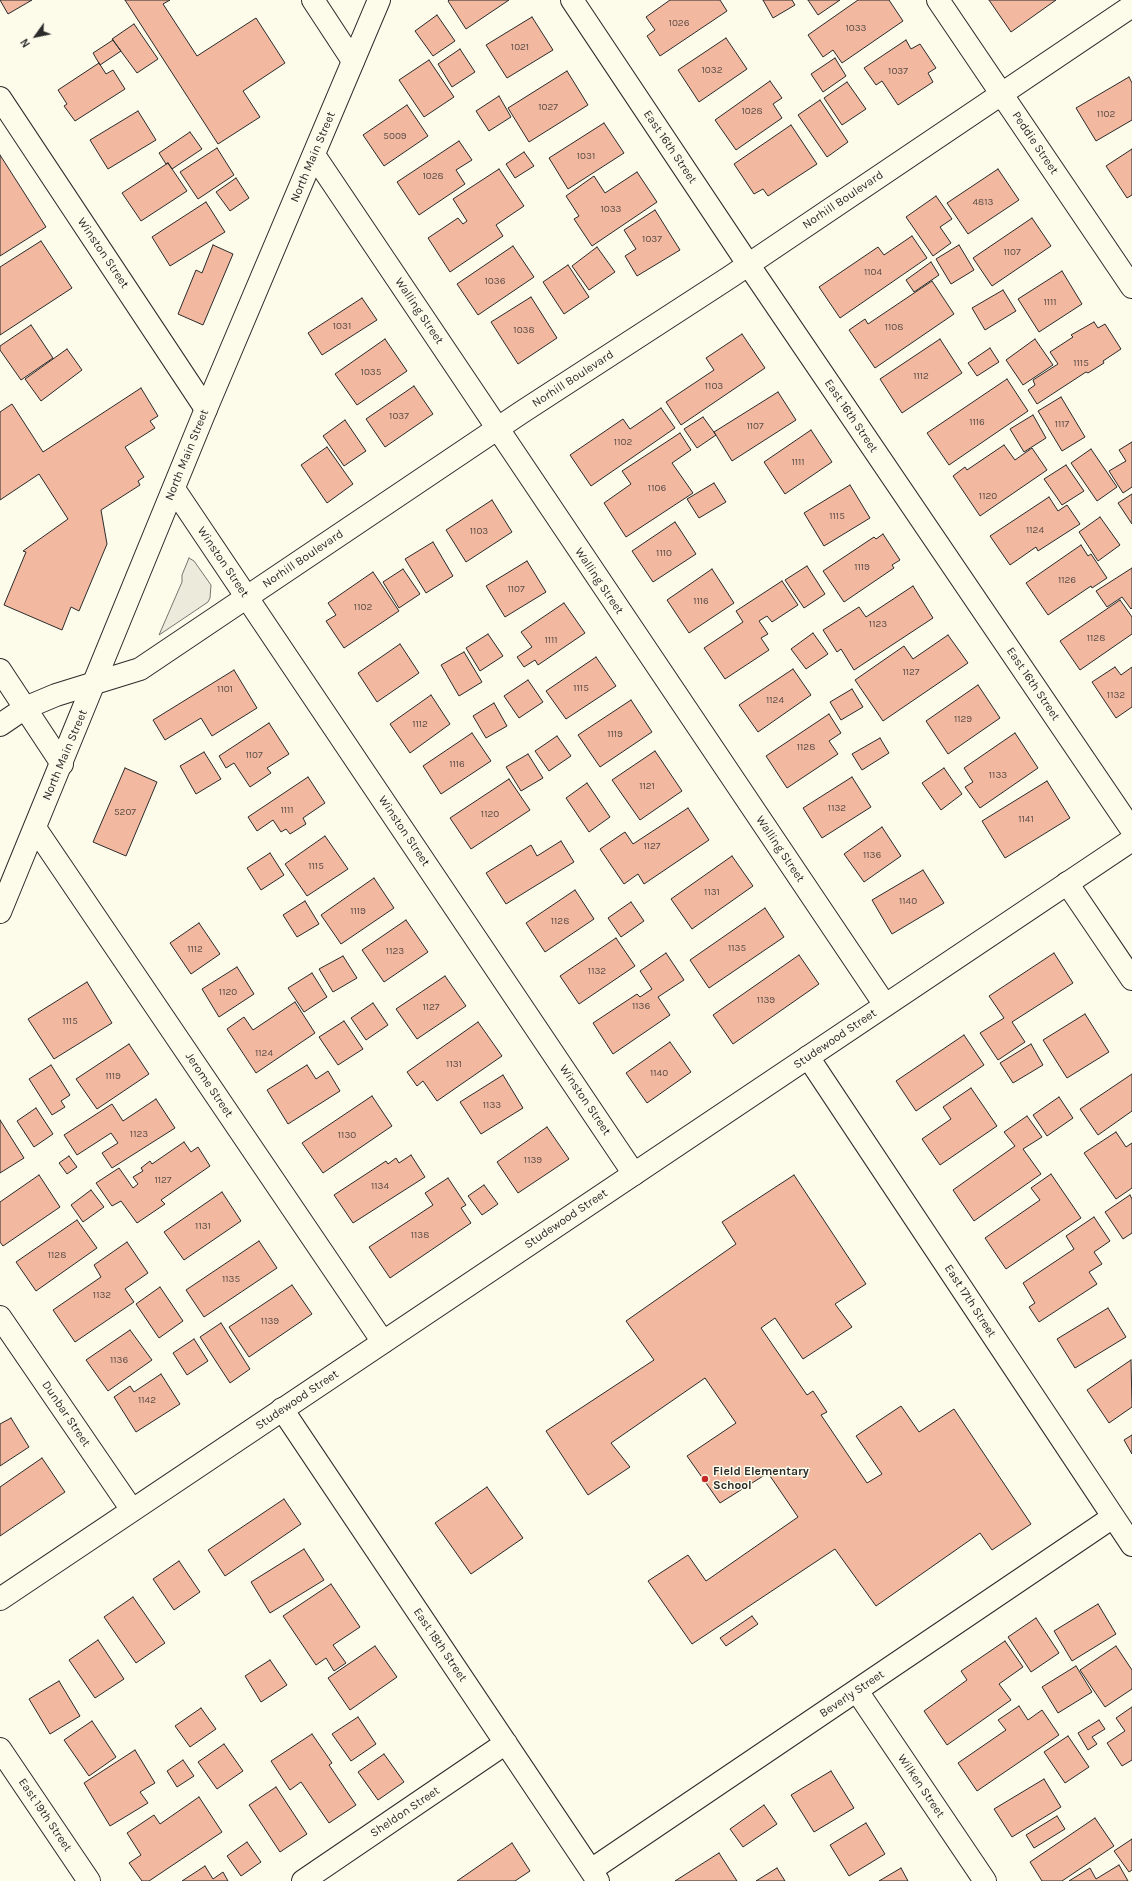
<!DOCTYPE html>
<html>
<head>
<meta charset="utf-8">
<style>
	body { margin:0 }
	#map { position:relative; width:1132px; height:1881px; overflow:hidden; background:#fdfbea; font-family:Karla,sans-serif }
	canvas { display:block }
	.north { position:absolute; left:16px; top:16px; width:40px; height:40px; -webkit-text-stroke:3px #fdfbea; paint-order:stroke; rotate:237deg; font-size:11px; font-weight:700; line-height:16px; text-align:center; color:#2b2b2b }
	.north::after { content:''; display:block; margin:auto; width:14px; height:18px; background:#2b2b2b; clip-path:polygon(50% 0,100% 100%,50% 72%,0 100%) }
</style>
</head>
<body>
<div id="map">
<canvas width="1132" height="1881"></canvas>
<div class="north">N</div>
</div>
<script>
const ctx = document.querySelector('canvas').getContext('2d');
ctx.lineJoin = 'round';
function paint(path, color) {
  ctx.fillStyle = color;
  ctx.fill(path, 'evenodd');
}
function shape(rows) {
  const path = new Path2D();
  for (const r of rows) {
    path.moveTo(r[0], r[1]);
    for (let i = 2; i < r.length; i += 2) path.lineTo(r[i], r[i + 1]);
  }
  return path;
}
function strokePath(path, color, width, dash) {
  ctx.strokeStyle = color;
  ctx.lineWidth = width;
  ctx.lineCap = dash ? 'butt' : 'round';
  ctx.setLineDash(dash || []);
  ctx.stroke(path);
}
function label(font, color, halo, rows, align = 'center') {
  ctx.font = font + ' Karla,sans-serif';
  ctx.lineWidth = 3;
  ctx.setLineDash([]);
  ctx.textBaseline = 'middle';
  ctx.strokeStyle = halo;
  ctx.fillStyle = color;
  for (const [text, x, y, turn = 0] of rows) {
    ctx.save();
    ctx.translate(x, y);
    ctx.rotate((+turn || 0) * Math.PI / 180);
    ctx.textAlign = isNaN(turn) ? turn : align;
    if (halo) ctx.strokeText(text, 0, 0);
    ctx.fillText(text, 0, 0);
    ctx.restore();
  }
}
const green = shape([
	[189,558,194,561,211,585,210,598,208,602,159,635,182,582,182,575,189,558]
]);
paint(green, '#ecebdb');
strokePath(green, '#74746e', 1);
const building = shape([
	[0,0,32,0,8,14,0,0],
	[125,0,170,0,163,4,197,56,256,18,285,63,243,91,260,117,218,144,125,0],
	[449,0,509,0,466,29,448,1,449,0],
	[670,0,720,0,727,11,660,56,647,36,655,30,646,17,670,0],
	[763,0,792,0,795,5,773,18,763,0],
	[808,0,840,0,818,15,808,0],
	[858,0,889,0,903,21,842,63,833,50,823,57,808,35,858,0],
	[989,0,1056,0,1011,32,989,0],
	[437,15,455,41,433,56,415,31,437,15],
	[532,17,553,50,507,78,486,45,532,17],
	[134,24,158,59,137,73,112,39,134,24],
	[726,38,747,69,699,102,678,70,726,38],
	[113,40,121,51,100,65,93,53,113,40],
	[906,40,911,49,920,44,936,68,928,73,933,82,898,105,882,81,876,85,864,68,906,40],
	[460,49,475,72,452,87,438,64,460,49],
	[835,58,846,76,823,92,811,74,835,58],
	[429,60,454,97,424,117,399,80,429,60],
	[99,63,106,74,113,70,125,89,75,121,64,106,67,104,58,90,99,63],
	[567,71,588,105,529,142,508,108,567,71],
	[1129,77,1132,83,1132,120,1096,141,1076,108,1129,77],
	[770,81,782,98,773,104,782,118,736,150,715,120,770,81],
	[847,82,866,109,842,125,824,98,847,82],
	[499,96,511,117,489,131,476,111,499,96],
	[820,100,848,142,827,157,798,115,820,100],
	[407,105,428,136,384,166,363,135,407,105],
	[138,111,156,140,108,169,90,140,138,111],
	[604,123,624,153,568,189,549,158,604,123],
	[791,125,817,164,768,196,763,189,754,194,734,164,791,125],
	[190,132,202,149,172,169,168,163,166,164,159,153,190,132],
	[459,141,472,160,456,170,465,184,419,215,397,182,459,141],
	[217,148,234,175,198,199,180,172,217,148],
	[1132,149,1132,195,1127,198,1106,166,1132,149],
	[524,152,534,166,515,178,506,164,524,152],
	[0,155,46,227,0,256,0,155],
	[168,163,187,191,141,221,122,193,168,163],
	[499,169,524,206,496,225,503,236,450,272,428,238,458,218,463,224,467,221,453,199,499,169],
	[998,169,1019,200,968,234,947,203,998,169],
	[637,172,657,202,592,246,574,219,579,216,566,196,594,176,605,193,637,172],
	[236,178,249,198,230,211,216,192,236,178],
	[936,196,952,219,940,227,951,243,933,256,906,217,936,196],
	[206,202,225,232,170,266,152,237,206,202],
	[655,210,680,250,637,276,625,256,636,249,624,230,655,210],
	[1032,218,1051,246,992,286,973,258,1032,218],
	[912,236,927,258,840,318,819,287,878,247,884,255,912,236],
	[41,241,72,288,0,335,0,267,41,241],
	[213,245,233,254,203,325,178,314,196,270,202,273,213,245],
	[959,245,974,270,951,284,936,259,959,245],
	[513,246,534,277,478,315,457,284,513,246],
	[597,247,615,272,589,290,572,266,597,247],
	[931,262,939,275,914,292,906,280,931,262],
	[568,265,589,297,564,314,543,282,568,265],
	[1062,271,1082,304,1039,332,1018,299,1062,271],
	[932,281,954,314,875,368,849,330,865,319,868,324,932,281],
	[1003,290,1016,311,985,330,972,308,1003,290],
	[531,297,557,338,518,364,491,322,531,297],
	[362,298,377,320,322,355,308,333,362,298],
	[1094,322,1098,328,1105,324,1121,349,1103,361,1104,363,1088,373,1086,372,1037,404,1028,390,1035,385,1033,380,1058,364,1050,352,1073,337,1071,335,1094,322],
	[31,325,53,358,21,380,0,350,0,346,31,325],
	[742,334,765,368,681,425,666,402,714,370,706,358,742,334],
	[385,339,407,371,357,405,335,374,385,339],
	[940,339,962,373,902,413,880,379,940,339],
	[1035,339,1053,365,1023,385,1006,360,1035,339],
	[990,348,999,362,977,376,968,363,990,348],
	[67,349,82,370,41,401,25,379,67,349],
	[1007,379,1028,411,949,465,927,433,1007,379],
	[414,386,433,414,385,447,366,419,414,386],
	[141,388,158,416,150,421,155,428,125,447,144,477,138,481,140,485,101,510,107,544,79,611,71,607,62,630,4,605,26,552,23,551,68,519,39,474,0,500,0,412,12,404,43,452,141,388],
	[778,392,796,420,732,461,714,432,778,392],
	[1061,397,1085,437,1062,451,1038,411,1061,397],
	[661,408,675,428,591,486,570,455,623,419,630,429,661,408],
	[1033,415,1046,438,1024,452,1010,429,1033,415],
	[703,417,716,435,697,448,684,429,703,417],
	[345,420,366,451,344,466,323,436,345,420],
	[811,430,832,462,785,494,764,462,811,430],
	[680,433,691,450,672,463,693,493,626,537,604,503,631,484,622,471,680,433],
	[1132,442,1132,487,1123,493,1109,471,1126,461,1119,450,1132,442],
	[1004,445,1015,460,1032,448,1047,470,980,516,953,476,965,467,967,470,1004,445],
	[327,447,353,484,327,503,301,465,327,447],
	[1091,449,1117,487,1097,501,1071,463,1091,449],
	[1066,465,1084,491,1062,505,1044,479,1066,465],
	[714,483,726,502,699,518,687,499,714,483],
	[850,485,870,518,824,546,804,513,850,485],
	[1132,494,1132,524,1118,503,1132,494],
	[1049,497,1058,511,1067,505,1080,524,1038,551,1036,547,1010,565,990,536,1049,497],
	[492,500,512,532,466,562,446,530,492,500],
	[1100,517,1120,545,1098,561,1079,532,1100,517],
	[675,522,696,554,653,582,632,551,675,522],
	[883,534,900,560,892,565,894,568,844,602,823,571,874,537,876,539,883,534],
	[433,542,453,576,426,593,405,559,433,542],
	[1081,545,1088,556,1091,554,1107,578,1092,588,1091,586,1048,615,1026,583,1081,545],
	[527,561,546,592,505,617,486,586,527,561],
	[807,566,825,594,804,608,785,580,807,566],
	[1132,568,1132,608,1131,609,1122,597,1107,607,1096,591,1132,568],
	[403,569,420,594,399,608,383,582,403,569],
	[712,569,734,603,689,633,667,600,712,569],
	[373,572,399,611,344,648,326,621,336,615,328,603,373,572],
	[782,581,798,605,772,622,767,616,759,621,768,634,761,638,769,650,725,679,704,648,743,622,736,611,782,581],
	[913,586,933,618,854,670,841,649,837,652,823,630,859,607,866,617,913,586],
	[1120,600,1132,617,1132,634,1080,670,1060,641,1120,600],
	[564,603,585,633,538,665,535,660,524,667,517,657,532,647,521,632,564,603],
	[813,633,828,654,806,669,791,649,813,633],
	[488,634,503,656,480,671,466,648,488,634],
	[948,635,968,663,883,721,855,680,904,646,913,659,948,635],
	[400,644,419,673,377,702,358,673,400,644],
	[464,652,482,682,459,696,441,665,464,652],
	[596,657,616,686,566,719,546,691,596,657],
	[1115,667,1121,675,1132,667,1132,707,1116,718,1092,682,1115,667],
	[793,669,811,695,758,732,739,705,793,669],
	[234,670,257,708,212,736,201,718,165,740,153,720,234,670],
	[528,680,543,702,519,718,504,696,528,680],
	[978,685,1000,718,948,754,926,721,978,685],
	[852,689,863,707,841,720,830,702,852,689],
	[431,695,450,724,410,753,390,724,431,695],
	[631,700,652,732,600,767,578,735,631,700],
	[494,703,507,726,486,738,473,716,494,703],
	[829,714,841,733,829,741,838,754,787,788,766,756,829,714],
	[269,723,289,754,267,768,271,773,250,787,234,763,226,768,219,756,269,723],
	[472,733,491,761,441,794,423,766,472,733],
	[1015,733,1038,768,980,808,965,787,973,782,964,768,1015,733],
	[557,736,571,756,549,771,535,751,557,736],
	[880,738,889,753,862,770,852,754,880,738],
	[655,751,682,791,640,820,612,780,655,751],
	[204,752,221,779,196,794,180,766,204,752],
	[528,754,543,778,521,791,506,767,528,754],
	[125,768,157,782,126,856,93,842,125,768],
	[944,768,962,794,941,810,922,783,944,768],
	[308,777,325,803,303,818,306,824,290,834,286,829,281,832,273,820,257,831,248,817,308,777],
	[852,777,871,807,822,838,803,808,852,777],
	[509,779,530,810,471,849,450,818,509,779],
	[1047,781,1070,818,1005,858,982,821,1047,781],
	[587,783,610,817,589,832,566,798,587,783],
	[688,808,709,840,644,884,638,874,624,884,600,849,625,832,633,844,688,808],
	[882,827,901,856,864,882,844,854,882,827],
	[325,836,348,869,307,896,285,864,325,836],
	[561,841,574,862,506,904,486,873,531,845,537,856,561,841],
	[270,853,284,875,261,890,247,868,270,853],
	[732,856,753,886,692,929,671,899,732,856],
	[923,870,944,903,892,934,872,900,923,870],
	[374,878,394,908,341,944,321,915,374,878],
	[575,890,594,919,545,952,526,923,575,890],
	[305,901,319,924,297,937,283,915,305,901],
	[631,902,644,921,621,937,608,918,631,902],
	[765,908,784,937,709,988,690,960,765,908],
	[406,920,428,952,384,982,362,950,406,920],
	[199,923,220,954,191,974,170,943,199,923],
	[616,938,635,966,579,1004,560,976,616,938],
	[666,953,684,980,658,997,670,1015,613,1054,593,1023,637,994,640,997,652,989,640,971,666,953],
	[1054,953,1073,983,1012,1022,1025,1042,998,1060,980,1033,1004,1018,989,996,1054,953],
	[799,955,819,984,733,1044,713,1015,799,955],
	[343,956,357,978,333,992,319,969,343,956],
	[237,967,254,994,219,1017,202,989,237,967],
	[312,973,327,997,304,1012,288,988,312,973],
	[445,976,466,1006,417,1039,396,1009,445,976],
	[87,982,112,1023,54,1059,28,1019,87,982],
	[295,1002,315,1033,256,1073,227,1029,244,1017,253,1030,295,1002],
	[373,1003,388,1025,366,1040,351,1018,373,1003],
	[1085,1014,1109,1052,1067,1078,1043,1040,1085,1014],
	[344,1021,363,1049,338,1065,319,1037,344,1021],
	[478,1022,502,1056,437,1101,423,1081,417,1086,407,1072,478,1022],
	[964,1035,984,1065,916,1111,896,1081,964,1035],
	[670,1042,691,1072,647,1103,626,1073,670,1042],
	[129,1044,149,1074,97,1109,76,1079,129,1044],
	[1031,1044,1043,1065,1013,1083,1000,1063,1031,1044],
	[51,1065,70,1095,61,1101,65,1107,52,1115,29,1079,51,1065],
	[307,1065,316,1079,328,1071,340,1091,288,1124,267,1090,307,1065],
	[1132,1074,1132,1111,1098,1135,1080,1109,1132,1074],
	[503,1075,523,1108,481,1134,460,1102,503,1075],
	[971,1088,997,1126,940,1165,922,1139,951,1119,943,1107,971,1088],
	[372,1096,392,1126,323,1173,302,1143,372,1096],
	[1059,1097,1073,1118,1047,1136,1033,1115,1059,1097],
	[156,1099,175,1128,112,1168,102,1153,118,1143,111,1133,77,1155,64,1135,112,1104,123,1121,156,1099],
	[36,1108,53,1134,34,1147,17,1121,36,1108],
	[1027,1116,1042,1137,1023,1149,1041,1174,974,1221,953,1190,1015,1146,1004,1132,1027,1116],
	[0,1120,24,1158,0,1173,0,1120],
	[547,1127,569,1159,518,1193,497,1162,547,1127],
	[1116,1132,1126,1147,1132,1143,1132,1188,1116,1199,1084,1153,1116,1132],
	[184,1142,191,1152,198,1147,210,1166,161,1200,165,1204,137,1223,121,1201,112,1206,96,1183,119,1168,133,1188,138,1184,133,1177,143,1171,141,1168,150,1161,152,1164,184,1142],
	[411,1155,425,1177,353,1223,334,1195,386,1161,388,1164,396,1158,399,1163,411,1155],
	[69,1156,77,1167,67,1174,59,1163,69,1156],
	[1051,1174,1081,1218,1006,1269,985,1238,1040,1200,1031,1188,1051,1174],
	[39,1175,60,1207,3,1246,0,1242,0,1202,39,1175],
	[794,1175,866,1284,835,1304,852,1327,803,1359,775,1318,761,1328,807,1395,813,1391,827,1412,821,1415,867,1483,882,1474,856,1436,901,1406,919,1432,954,1409,1031,1524,992,1550,980,1533,876,1606,835,1549,692,1644,648,1581,688,1555,706,1581,798,1517,768,1473,720,1503,687,1456,736,1423,705,1378,611,1443,630,1467,588,1495,546,1431,654,1360,626,1321,736,1244,722,1222,794,1175],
	[448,1178,466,1205,461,1208,471,1223,390,1278,369,1247,433,1205,425,1193,448,1178],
	[484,1185,498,1204,482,1215,468,1196,484,1185],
	[91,1190,104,1207,83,1222,71,1205,91,1190],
	[222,1192,241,1221,184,1260,164,1232,222,1192],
	[1130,1195,1132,1199,1132,1233,1123,1239,1105,1212,1130,1195],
	[1094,1217,1110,1241,1094,1252,1102,1264,1089,1272,1097,1284,1039,1322,1029,1307,1035,1303,1023,1283,1074,1249,1066,1236,1094,1217],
	[77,1220,97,1248,36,1291,16,1262,77,1220],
	[259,1241,277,1268,204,1317,186,1290,259,1241],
	[127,1242,148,1273,125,1289,134,1302,75,1342,53,1310,101,1277,94,1265,127,1242],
	[292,1285,312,1314,249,1357,229,1327,292,1285],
	[160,1287,183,1321,159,1338,136,1304,160,1287],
	[1108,1308,1126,1337,1075,1368,1057,1339,1108,1308],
	[221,1323,250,1369,230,1383,200,1337,221,1323],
	[130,1330,152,1360,108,1391,86,1360,130,1330],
	[194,1339,208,1361,187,1375,173,1353,194,1339],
	[1131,1360,1132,1407,1109,1423,1087,1390,1131,1360],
	[161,1374,180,1404,136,1432,114,1397,130,1386,134,1392,161,1374],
	[11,1418,29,1447,0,1466,0,1424,11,1418],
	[1132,1435,1132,1454,1124,1440,1132,1435],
	[42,1458,65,1492,0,1536,0,1487,42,1458],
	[487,1487,523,1538,471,1574,435,1523,487,1487],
	[284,1499,301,1524,225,1576,208,1550,284,1499],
	[304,1549,324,1580,270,1613,251,1582,304,1549],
	[179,1561,200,1592,174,1610,153,1579,179,1561],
	[331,1584,360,1627,333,1645,346,1663,334,1671,326,1658,316,1665,283,1616,331,1584],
	[133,1597,165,1643,136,1663,104,1617,133,1597],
	[1098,1604,1116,1634,1072,1661,1054,1631,1098,1604],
	[752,1616,758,1624,726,1646,720,1638,752,1616],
	[1036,1618,1059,1653,1031,1672,1008,1637,1036,1618],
	[98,1640,124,1679,95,1698,69,1660,98,1640],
	[1005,1641,1023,1667,999,1684,1011,1700,947,1745,924,1711,967,1680,961,1671,1005,1641],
	[375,1646,397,1677,350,1710,328,1678,375,1646],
	[1116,1646,1132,1670,1132,1689,1105,1707,1080,1670,1116,1646],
	[270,1660,287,1685,261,1702,245,1676,270,1660],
	[1076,1666,1092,1692,1058,1713,1042,1687,1076,1666],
	[59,1681,80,1716,50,1734,29,1699,59,1681],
	[1019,1706,1028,1720,1042,1710,1059,1735,977,1791,958,1763,1006,1730,998,1720,1019,1706],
	[1132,1707,1132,1760,1122,1766,1107,1743,1125,1731,1116,1718,1132,1707],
	[201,1708,216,1729,190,1747,175,1726,201,1708],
	[358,1717,376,1744,351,1761,332,1734,358,1717],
	[1099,1720,1105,1729,1092,1737,1097,1744,1088,1750,1078,1733,1099,1720],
	[92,1721,116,1757,89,1776,64,1740,92,1721],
	[312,1734,332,1763,329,1765,356,1805,329,1823,301,1782,290,1790,271,1761,312,1734],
	[1068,1736,1089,1767,1065,1783,1044,1752,1068,1736],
	[224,1744,243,1771,217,1789,198,1762,224,1744],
	[135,1750,155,1783,140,1792,148,1803,110,1826,84,1783,135,1750],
	[384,1754,404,1782,378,1800,358,1772,384,1754],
	[183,1760,194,1776,177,1787,167,1771,183,1760],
	[831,1771,854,1808,814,1832,791,1795,831,1771],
	[1044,1779,1061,1807,1012,1837,994,1809,1044,1779],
	[276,1787,307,1834,280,1852,249,1805,276,1787],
	[199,1797,222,1832,149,1881,142,1881,129,1863,141,1855,127,1833,154,1815,160,1824,199,1797],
	[764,1805,777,1824,743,1847,730,1829,764,1805],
	[1057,1816,1065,1829,1034,1848,1026,1835,1057,1816],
	[1095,1818,1114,1846,1062,1881,1042,1881,1030,1862,1095,1818],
	[866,1823,885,1854,849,1876,830,1845,866,1823],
	[1132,1839,1132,1870,1129,1872,1114,1851,1132,1839],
	[247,1842,261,1862,241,1876,227,1856,247,1842],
	[512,1843,530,1871,515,1881,457,1881,512,1843],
	[719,1853,737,1881,675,1881,719,1853],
	[1119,1865,1128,1881,1069,1881,1090,1868,1096,1879,1119,1865],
	[205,1866,213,1879,223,1872,228,1881,182,1881,205,1866],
	[777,1868,785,1881,756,1881,777,1868],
	[901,1868,908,1881,879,1881,901,1868]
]);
paint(building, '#f2b8a0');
strokePath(building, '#2b2b2b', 1);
const street = shape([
	[313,0,353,61],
	[572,0,748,264,1132,830],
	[938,0,1132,287],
	[0,98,206,409],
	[314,155,885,1005],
	[174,489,634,1174],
	[0,670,62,764],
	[0,725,25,708,56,695,140,669,522,412,730,277,1132,6],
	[35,828,383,1342],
	[1067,883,1132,979],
	[808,1057,1132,1545],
	[0,1317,132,1510],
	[282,1409,598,1881],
	[857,1691,985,1881],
	[0,1749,89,1881],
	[591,1870,1113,1517],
	[303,1881,506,1743]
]);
const secondary = shape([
	[0,912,206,409,379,0],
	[0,1599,1132,840]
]);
strokePath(street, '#2b2b2b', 24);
strokePath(secondary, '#2b2b2b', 24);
strokePath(street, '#fdfbea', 22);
strokePath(secondary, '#fdfbea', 22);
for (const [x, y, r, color] of [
	[705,1479,4,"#c62828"]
]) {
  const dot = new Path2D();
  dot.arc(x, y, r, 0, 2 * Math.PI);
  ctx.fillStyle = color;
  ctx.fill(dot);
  strokePath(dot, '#fdfbea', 1.5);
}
label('10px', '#5d4e48', null, [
	["1026",679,23],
	["1033",856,28],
	["1021",520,47],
	["1032",712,70],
	["1037",898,71],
	["1027",548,107],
	["1028",752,111],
	["1102",1106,114],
	["5009",395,136],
	["1031",586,156],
	["1028",433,176],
	["4813",983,202],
	["1033",611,209],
	["1037",652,239],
	["1107",1012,252],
	["1104",873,272],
	["1036",495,281],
	["1111",1050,302],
	["1031",342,326],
	["1108",894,327],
	["1038",524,330],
	["1115",1081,363],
	["1035",371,372],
	["1112",921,376],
	["1103",714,386],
	["1037",399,416],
	["1116",977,422],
	["1117",1062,424],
	["1107",755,426],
	["1102",623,442],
	["1111",798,462],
	["1106",657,488],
	["1120",988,496],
	["1115",837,516],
	["1124",1035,530],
	["1103",479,531],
	["1110",664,553],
	["1119",862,567],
	["1126",1067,580],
	["1107",516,589],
	["1116",701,601],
	["1102",363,607],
	["1123",878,624],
	["1128",1096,638],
	["1111",551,640],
	["1127",911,672],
	["1115",581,688],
	["1101",225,689],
	["1132",1116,695],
	["1124",775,700],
	["1129",963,719],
	["1112",420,724],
	["1119",615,734],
	["1128",806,747],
	["1107",254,755],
	["1116",457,764],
	["1133",998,775],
	["1121",647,786],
	["1132",837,808],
	["1111",287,810],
	["5207",125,812],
	["1120",490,814],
	["1141",1026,819],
	["1127",652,846],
	["1136",872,855],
	["1115",316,866],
	["1131",712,892],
	["1140",908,901],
	["1119",358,911],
	["1128",560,921],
	["1135",737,948],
	["1112",195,949],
	["1123",395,951],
	["1132",597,971],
	["1120",228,992],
	["1139",766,1000],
	["1136",641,1006],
	["1127",431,1007],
	["1115",70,1021],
	["1124",264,1053],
	["1131",454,1064],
	["1140",659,1073],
	["1119",113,1076],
	["1133",492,1105],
	["1123",139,1134],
	["1130",347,1135],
	["1139",533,1160],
	["1127",163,1180],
	["1134",380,1186],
	["1131",203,1226],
	["1138",420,1235],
	["1128",57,1255],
	["1135",231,1279],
	["1132",102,1295],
	["1139",270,1321],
	["1136",119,1360],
	["1142",147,1400]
]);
label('12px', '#2b2b2b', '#fdfbea', [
	["Peddie Street",1035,143,56],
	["East 16th Street",670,147,56],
	["North Main Street",313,157,-67],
	["Norhill Boulevard",843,200,-34],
	["Winston Street",103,253,56],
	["Walling Street",419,311,56],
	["Norhill Boulevard",573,379,-33],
	["East 16th Street",851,416,56],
	["North Main Street",187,455,-68],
	["Norhill Boulevard",303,559,-34],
	["Winston Street",223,562,56],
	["Walling Street",599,581,56],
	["East 16th Street",1033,684,56],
	["North Main Street",65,755,-67],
	["Winston Street",404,831,56],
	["Walling Street",780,849,56],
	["Studewood Street",835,1039,-34],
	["Jerome Street",209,1085,56],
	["Winston Street",585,1100,56],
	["Studewood Street",566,1219,-34],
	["East 17th Street",970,1301,57],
	["Studewood Street",297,1400,-34],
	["Dunbar Street",66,1414,56],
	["East 18th Street",440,1645,56],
	["Beverly Street",852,1694,-34],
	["Wilken Street",921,1786,56],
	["Sheldon Street",405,1812,-34],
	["East 19th Street",45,1815,56]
]);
label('bold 12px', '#2b2b2b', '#fdfbea', [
	["Field Elementary",713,1472],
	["School",713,1486]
], 'left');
</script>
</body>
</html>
